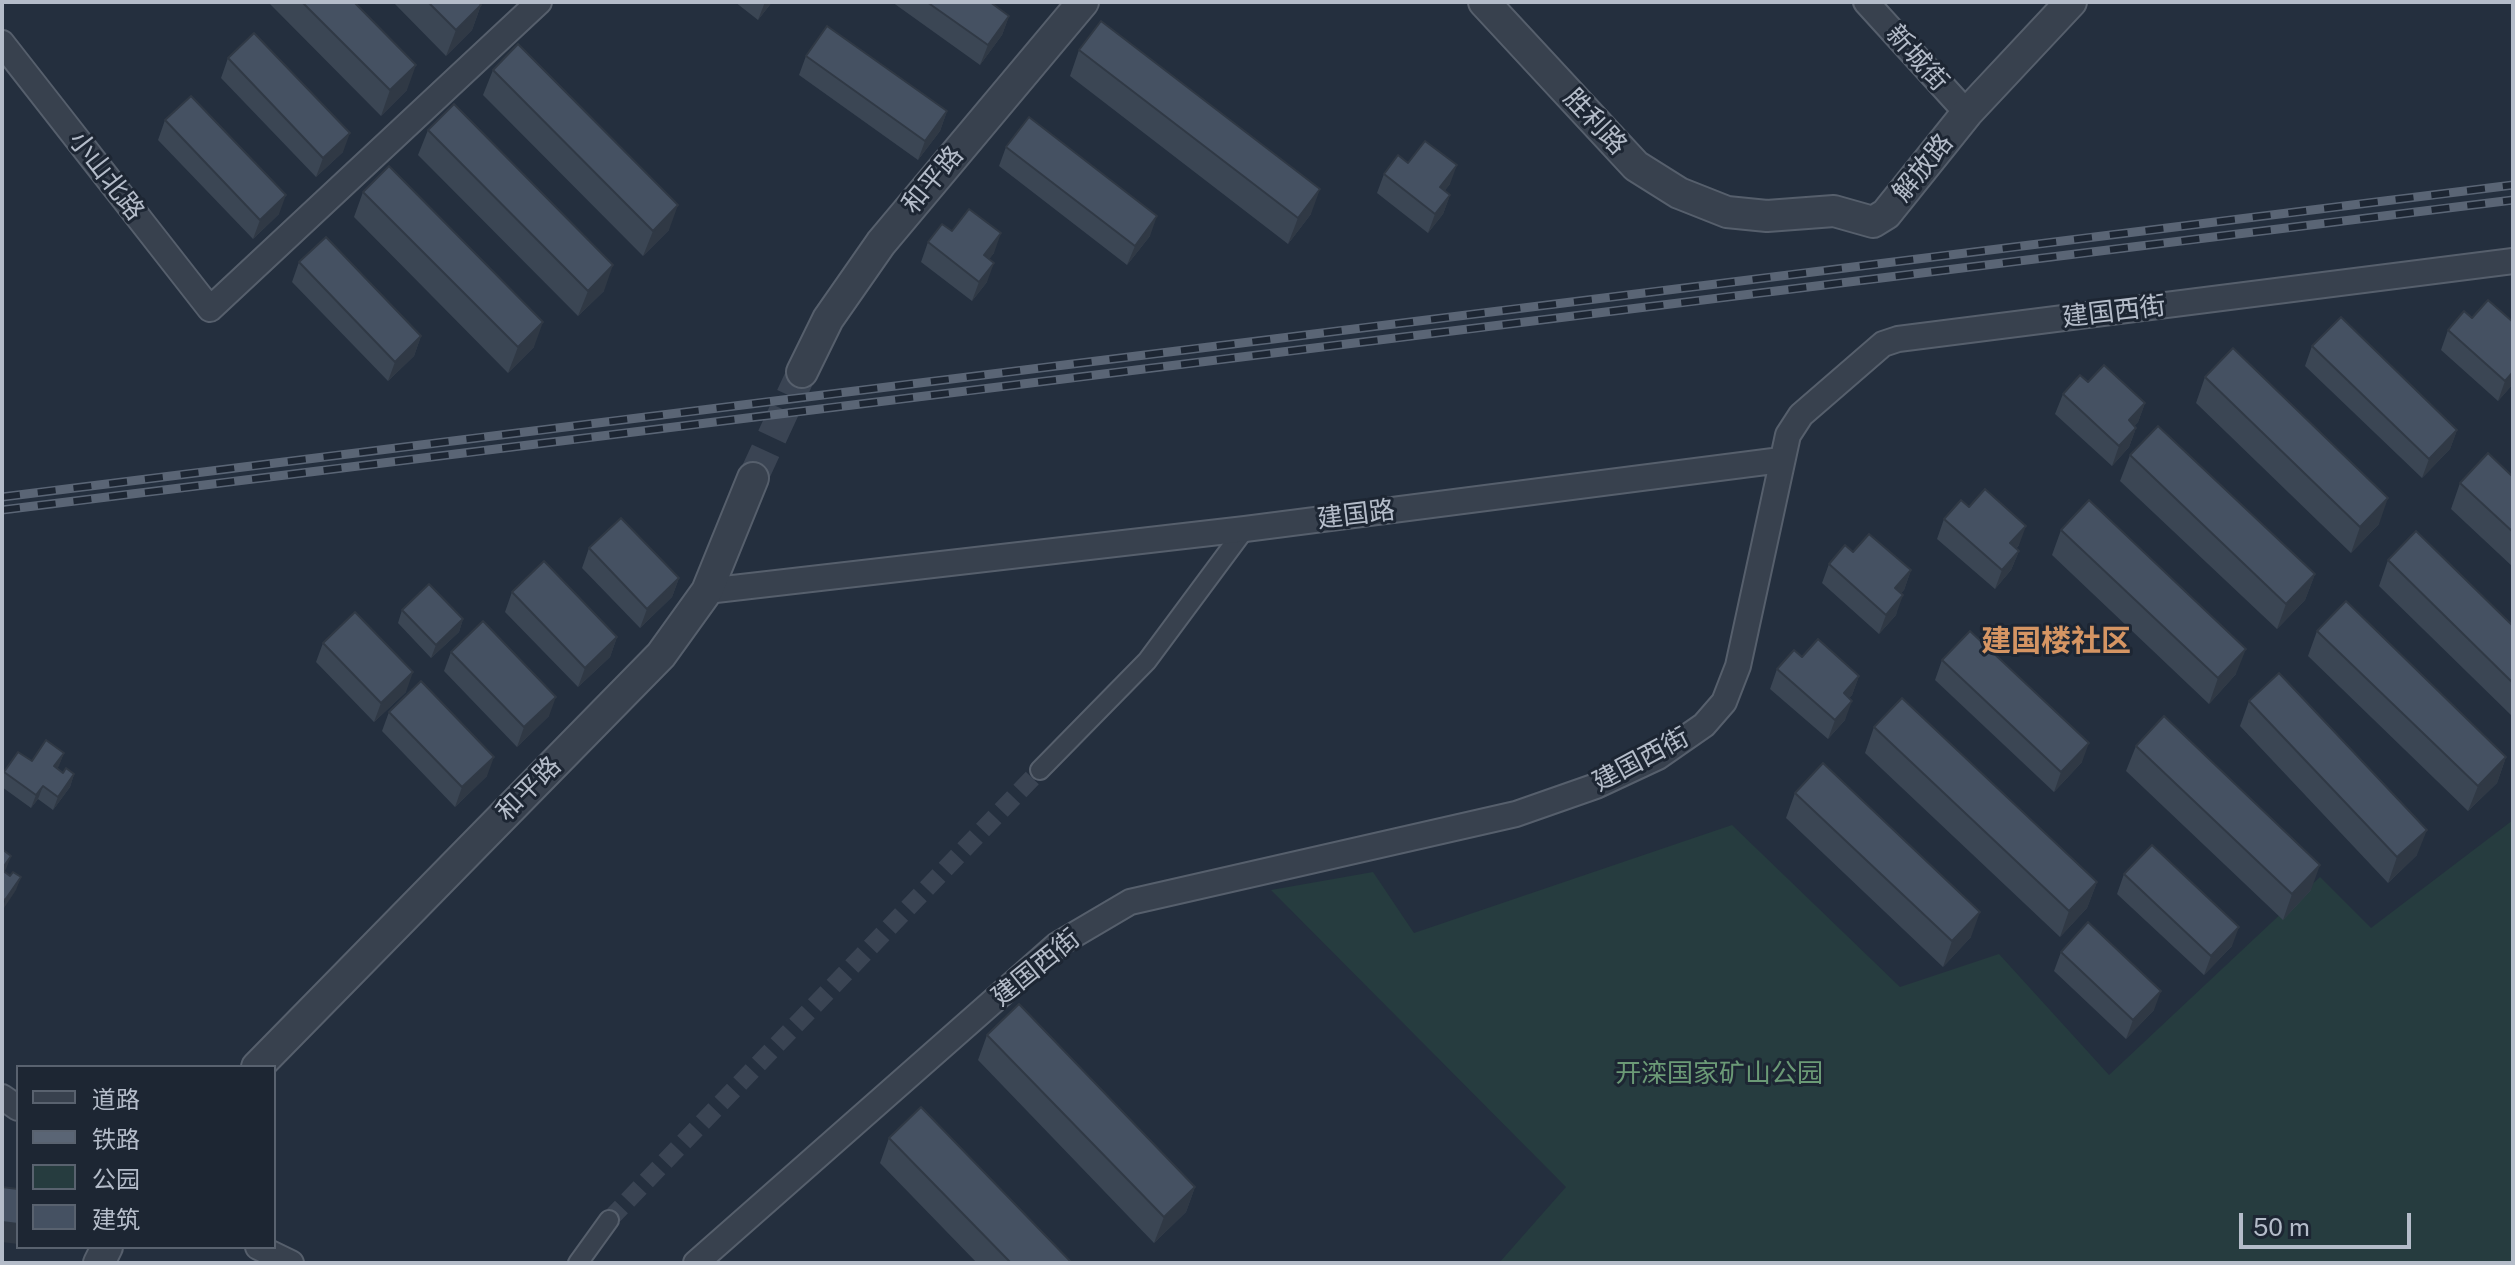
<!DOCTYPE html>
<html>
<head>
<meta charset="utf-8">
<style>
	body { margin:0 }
	#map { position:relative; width:2515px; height:1265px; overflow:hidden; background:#242f3e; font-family:"Public Sans","Noto Sans SC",sans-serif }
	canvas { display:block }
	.frame { position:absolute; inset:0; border:4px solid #b4bcc9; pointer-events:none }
	.legend { position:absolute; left:16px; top:1065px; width:260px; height:184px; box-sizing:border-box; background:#1d2633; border:2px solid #59626f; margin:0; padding:10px 14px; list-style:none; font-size:24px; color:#b4bcc9 }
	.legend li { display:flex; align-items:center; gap:16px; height:40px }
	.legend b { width:40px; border:2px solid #59626f }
	.scale { position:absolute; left:2239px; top:1213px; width:172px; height:36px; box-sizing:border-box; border:4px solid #b4bcc9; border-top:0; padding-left:10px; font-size:24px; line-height:28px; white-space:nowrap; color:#b4bcc9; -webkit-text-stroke:6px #1d2633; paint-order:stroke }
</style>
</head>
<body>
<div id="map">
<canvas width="2515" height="1265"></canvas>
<div class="frame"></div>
<ul class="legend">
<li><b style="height:10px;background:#38414e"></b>道路</li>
<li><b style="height:10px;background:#5a6575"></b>铁路</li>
<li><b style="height:22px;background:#263c3f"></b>公园</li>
<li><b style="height:22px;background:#455162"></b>建筑</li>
</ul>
<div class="scale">50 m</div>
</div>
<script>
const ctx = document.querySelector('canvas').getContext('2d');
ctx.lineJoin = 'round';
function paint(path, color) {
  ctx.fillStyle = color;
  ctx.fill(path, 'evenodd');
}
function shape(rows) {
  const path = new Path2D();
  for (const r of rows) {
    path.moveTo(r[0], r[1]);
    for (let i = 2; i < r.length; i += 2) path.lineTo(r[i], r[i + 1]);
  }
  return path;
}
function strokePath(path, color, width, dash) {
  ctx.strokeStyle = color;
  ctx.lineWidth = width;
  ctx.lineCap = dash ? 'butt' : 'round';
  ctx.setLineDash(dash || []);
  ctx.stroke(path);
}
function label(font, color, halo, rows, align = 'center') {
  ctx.font = font + ' "Public Sans","Noto Sans SC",sans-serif';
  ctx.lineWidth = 6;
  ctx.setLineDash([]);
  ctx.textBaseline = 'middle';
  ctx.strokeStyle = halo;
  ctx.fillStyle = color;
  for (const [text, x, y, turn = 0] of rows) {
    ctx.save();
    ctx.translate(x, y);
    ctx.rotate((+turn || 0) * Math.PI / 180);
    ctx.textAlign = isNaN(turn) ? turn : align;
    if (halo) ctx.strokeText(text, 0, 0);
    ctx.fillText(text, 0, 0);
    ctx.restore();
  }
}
paint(shape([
	[2513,820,2513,1263,1499,1263,1566,1187,1271,890,1373,872,1414,933,1732,825,1900,987,1999,954,2109,1075,2320,877,2371,928]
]), '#263c3f');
strokePath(shape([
	[609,1220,1040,770]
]), '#3a4453', 18, [18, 9]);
strokePath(shape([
	[753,478,802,372]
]), '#3a4453', 30, [30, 15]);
const pedestrian = shape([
	[1040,770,1147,661,1245,529],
	[578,1263,609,1220]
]);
const minor = shape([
	[1866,2,1967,113],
	[2,43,210,309,539,2],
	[707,591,1245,529,1781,460],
	[2,1097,18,1108],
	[258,1247,291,1263],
	[696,1263,1057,945,1130,902,1516,814,1596,786,1658,757,1704,725,1724,702,1738,666,1788,435,1801,415,1883,344,1898,339,2513,261]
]);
const tertiary = shape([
	[1484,2,1636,166,1679,193,1727,212,1767,216,1834,211,1873,222,1886,214,1967,113,2071,2],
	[802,372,828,319,881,243,1083,2],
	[257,1067,661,655,707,591,753,478],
	[99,1263,107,1247]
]);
strokePath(pedestrian, '#565f6c', 22);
strokePath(minor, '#565f6c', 28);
strokePath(tertiary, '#565f6c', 34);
strokePath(pedestrian, '#38414e', 18);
strokePath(minor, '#38414e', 24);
strokePath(tertiary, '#38414e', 30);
const rail = shape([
	[2,497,2513,185],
	[2,510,2513,200]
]);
strokePath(rail, '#5a6575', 9);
strokePath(rail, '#1d2633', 6, [18]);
paint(shape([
	[268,2,354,2,407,90,381,116],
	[393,2,479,2,481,5,472,30,446,56],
	[735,2,772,2,758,20],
	[892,2,990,2,1009,16,1002,35,980,65],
	[1079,50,1311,214,1288,244,1070,76],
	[806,56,947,111,940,131,918,160,799,75],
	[228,58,343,152,316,177,221,78],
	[493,70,669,230,643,256,483,95],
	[165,120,279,214,253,239,158,140],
	[428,130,604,291,578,316,418,155],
	[1006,147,1150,236,1127,265,999,166],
	[1384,174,1450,184,1444,191,1450,195,1443,214,1428,233,1377,193],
	[363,192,534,347,508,373,354,217],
	[952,231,994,253,989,259,987,282,972,301,921,262,928,242],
	[299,262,421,336,414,356,388,381,292,282],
	[2513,322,2513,384,2498,401,2441,350,2448,330],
	[2312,346,2457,430,2450,449,2422,478,2305,366],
	[2205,377,2379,524,2351,553,2196,403],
	[2088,382,2145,403,2138,422,2134,426,2136,428,2129,447,2112,466,2055,414,2063,394],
	[2130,455,2315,574,2305,600,2277,629,2120,481],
	[2513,477,2513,567,2451,509,2460,483],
	[1969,507,2019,545,2016,549,2019,551,2011,570,1995,589,1937,539,1944,519],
	[2061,530,2236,674,2209,704,2052,555],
	[589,548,679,578,672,597,640,628,582,568],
	[1853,552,1911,570,1904,590,1901,593,1896,615,1879,634,1822,583,1829,564],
	[2388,560,2513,626,2513,717,2379,586],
	[512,592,617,637,610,657,578,687,505,612],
	[402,610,463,619,459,632,431,658,398,623],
	[2317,631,2506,757,2497,783,2468,811,2308,656],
	[323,643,406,692,374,722,316,662],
	[451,652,549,716,517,747,444,671],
	[1802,657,1859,676,1852,695,1849,698,1845,720,1828,739,1770,689,1777,669],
	[1942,660,2082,762,2054,792,1935,680],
	[2249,701,2417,855,2388,883,2240,726],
	[389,712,487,776,455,807,382,731],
	[1874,727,2097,882,2087,908,2060,937,1865,753],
	[2136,746,2311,890,2283,920,2126,771],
	[64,753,57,769,63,773,74,774,70,787,53,810,38,799,31,808,2,787,2,778,4,772,32,761],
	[1795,793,1971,937,1943,967,1786,818],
	[2124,874,2232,946,2204,975,2117,894],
	[2061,952,2154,1010,2126,1039,2054,971],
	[987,1035,1195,1187,1186,1212,1154,1243,978,1060],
	[889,1138,1072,1263,977,1263,880,1163]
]), '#3b4654');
paint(shape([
	[765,2,772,2,758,20],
	[481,5,472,30,446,56,456,30],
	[1009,16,1002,35,980,65,988,45],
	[416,65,407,90,381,116,390,90],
	[947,111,940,131,918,160,925,141],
	[350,133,343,152,316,177,323,158],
	[1457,165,1450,184,1433,207,1440,187],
	[1320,189,1311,214,1288,244,1298,218],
	[286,195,279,214,253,239,260,220],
	[1450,195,1443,214,1428,233,1435,214],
	[678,205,669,230,643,256,653,231],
	[1157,216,1150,236,1127,265,1135,246],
	[1001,233,994,253,977,275,984,255],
	[994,263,987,282,972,301,979,282],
	[613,265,604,291,578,316,588,291],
	[543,322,534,347,508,373,518,347],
	[421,336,414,356,388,381,395,362],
	[2513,372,2513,384,2498,401,2505,381],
	[2145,403,2138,422,2121,440,2129,420],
	[2136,428,2129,447,2112,466,2119,446],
	[2457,430,2450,449,2422,478,2429,459],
	[2388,498,2379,524,2351,553,2360,527],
	[2026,526,2019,545,2003,563,2010,543],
	[2019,551,2011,570,1995,589,2002,570],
	[1911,570,1904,590,1888,608,1895,588],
	[2315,574,2305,600,2277,629,2286,604],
	[679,578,672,597,640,628,647,609],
	[1903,595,1896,615,1879,634,1886,615],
	[463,619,459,632,431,658,436,645],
	[617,637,610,657,578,687,585,668],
	[2246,649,2236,674,2209,704,2218,678],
	[413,672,406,692,374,722,381,703],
	[1859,676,1852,695,1837,713,1844,693],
	[556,697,549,716,517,747,524,727],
	[1852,701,1845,720,1828,739,1835,720],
	[2089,743,2082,762,2054,792,2061,772],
	[64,753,59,766,50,780,54,766],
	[494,757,487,776,455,807,462,787],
	[2506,757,2497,783,2468,811,2478,786],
	[74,774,70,787,53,810,58,797],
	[43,786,38,799,31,808,36,795],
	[2427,830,2417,855,2388,883,2397,857],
	[11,856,6,869,2,876,2,869],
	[2320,865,2311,890,2283,920,2292,894],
	[21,877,16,890,2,911,5,900],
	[2097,882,2087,908,2060,937,2069,911],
	[1980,912,1971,937,1943,967,1952,941],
	[2239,927,2232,946,2204,975,2211,956],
	[2161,991,2154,1010,2126,1039,2133,1020],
	[1195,1187,1186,1212,1154,1243,1164,1217],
	[2,1222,18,1224,18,1244,2,1242],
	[60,1247,90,1247,89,1249]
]), '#303945');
const building = shape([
	[302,2,354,2,416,65,390,90,302,2],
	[428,2,479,2,481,5,456,30,428,2],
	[927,2,990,2,1009,16,988,45,927,2],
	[1101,21,1320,189,1298,218,1079,50,1101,21],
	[827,26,947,111,925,141,806,56,827,26],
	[254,33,350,133,323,158,228,58,254,33],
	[518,44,678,205,653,231,493,70,518,44],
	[191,96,286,195,260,220,165,120,191,96],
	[454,104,613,265,588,291,428,130,454,104],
	[1029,117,1157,216,1135,246,1006,147,1029,117],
	[1425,141,1457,165,1440,187,1450,195,1435,214,1384,174,1398,155,1408,163,1425,141],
	[389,166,543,322,518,347,363,192,389,166],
	[969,209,1001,233,984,255,994,263,979,282,928,242,942,224,952,231,969,209],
	[326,237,421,336,395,362,299,262,326,237],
	[2488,300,2513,322,2513,372,2505,381,2448,330,2464,311,2472,318,2488,300],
	[2341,317,2457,430,2429,459,2312,346,2341,317],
	[2233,348,2388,498,2360,527,2205,377,2233,348],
	[2104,365,2145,403,2129,420,2136,428,2119,446,2063,394,2080,375,2088,382,2104,365],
	[2158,426,2315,574,2286,604,2130,455,2158,426],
	[2488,453,2513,477,2513,532,2460,483,2488,453],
	[1985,489,2026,526,2010,543,2019,551,2002,570,1944,519,1961,500,1969,507,1985,489],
	[2089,500,2246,649,2218,678,2061,530,2089,500],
	[621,518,679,578,647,609,589,548,621,518],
	[2416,531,2513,626,2513,683,2388,560,2416,531],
	[1869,534,1911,570,1895,588,1903,595,1886,615,1829,564,1845,545,1853,552,1869,534],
	[544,561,617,637,585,668,512,592,544,561],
	[429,584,463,619,436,645,402,610,429,584],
	[2346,601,2506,757,2478,786,2317,631,2346,601],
	[355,612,413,672,381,703,323,643,355,612],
	[483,621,556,697,524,727,451,652,483,621],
	[1970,631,2089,743,2061,772,1942,660,1970,631],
	[1818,639,1859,676,1844,693,1852,701,1835,720,1777,669,1794,650,1802,657,1818,639],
	[2279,673,2427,830,2397,857,2249,701,2279,673],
	[421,681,494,757,462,787,389,712,421,681],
	[1902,698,2097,882,2069,911,1874,727,1902,698],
	[2164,716,2320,865,2292,894,2136,746,2164,716],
	[46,740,64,753,54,766,63,773,66,768,74,774,58,797,43,786,36,795,4,772,18,752,32,761,46,740],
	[1823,763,1980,912,1952,941,1795,793,1823,763],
	[2152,845,2239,927,2211,956,2124,874,2152,845],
	[2,849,11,856,2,869,2,849],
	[2,870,10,876,13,872,21,877,5,900,2,898,2,870],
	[2088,922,2161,991,2133,1020,2061,952,2088,922],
	[1019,1004,1195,1187,1164,1217,987,1035,1019,1004],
	[921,1107,1072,1263,1011,1263,889,1138,921,1107],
	[2,1187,18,1189,18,1224,2,1222,2,1187]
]);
paint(building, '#455162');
strokePath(building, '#303945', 2);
label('26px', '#b4bcc9', '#1d2633', [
	["新城街",1917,58,48],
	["胜利路",1595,122,47],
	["解放路",1923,168,-51],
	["小山北路",106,176,52],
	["和平路",933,180,-50],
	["建国西街",2114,312,-7],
	["建国路",1356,515,-7],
	["建国西街",1641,760,-28],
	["和平路",529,789,-45],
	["建国西街",1036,968,-39]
]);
label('26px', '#6b9a76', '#1d2633', [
	["开滦国家矿山公园",1719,1074]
]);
label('bold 30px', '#d59563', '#1d2633', [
	["建国楼社区",2056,642]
]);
</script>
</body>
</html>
